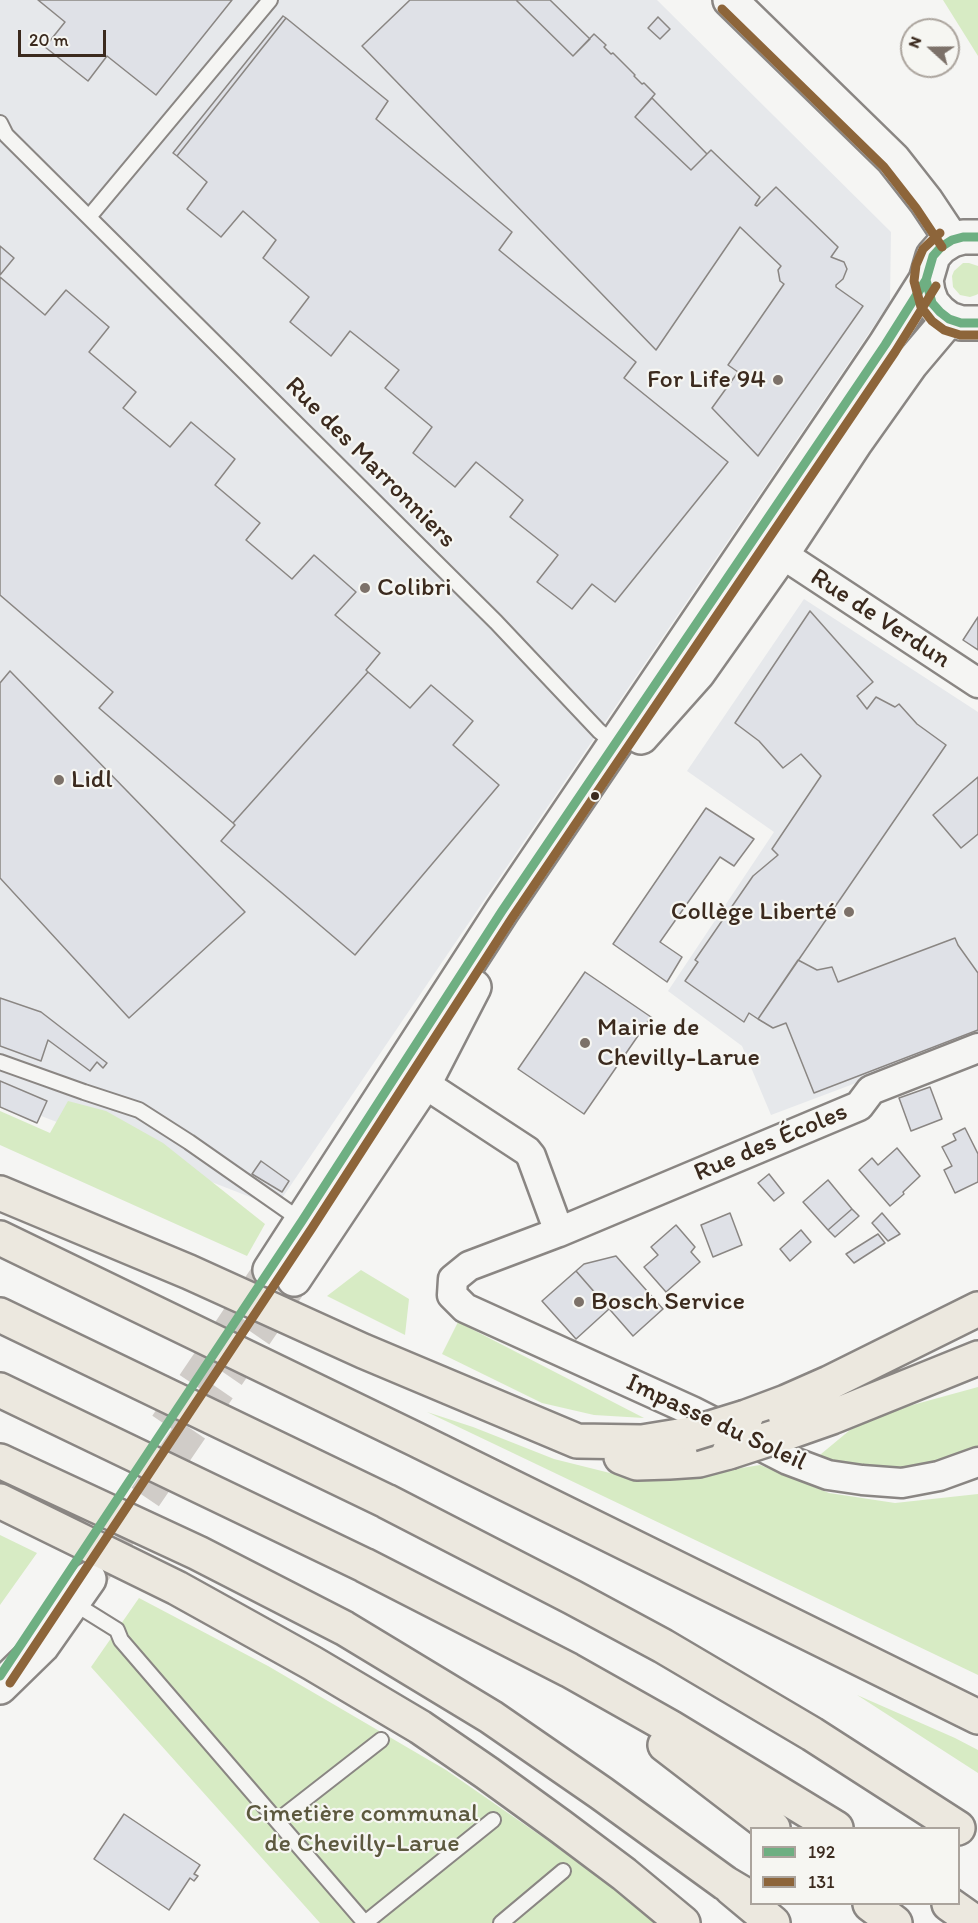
<!DOCTYPE html>
<html>
<head>
<meta charset="utf-8">
<style>
	body { margin:0 }
	#map { position:relative; width:978px; height:1923px; overflow:hidden; background:#f5f5f3; font-family:Itim,sans-serif }
	canvas { display:block }
	.legend { position:absolute; left:750px; top:1827px; width:210px; height:78px; box-sizing:border-box; background:#f6f6f2; border:2px solid #aba49d; margin:0; padding:8px 10px; list-style:none; font-size:18px; color:#3b2a1e }
	.legend li { display:flex; align-items:center; gap:12px; height:30px }
	.legend b { width:30px; border:2px solid #aba49d }
	.north { position:absolute; left:900px; top:18px; width:60px; height:60px; box-sizing:border-box; background:#f6f6f2; border:2px solid #aba49d; border-radius:50%; rotate:291deg; font-size:16px; font-weight:700; line-height:24px; text-align:center; color:#3b2a1e }
	.north::after { content:''; display:block; margin:auto; width:21px; height:27px; background:#7c7169; clip-path:polygon(50% 0,100% 100%,50% 72%,0 100%) }
	.scale { position:absolute; left:18px; top:30px; width:88px; height:27px; box-sizing:border-box; border:3px solid #3b2a1e; border-top:0; padding-left:8px; font-size:18px; line-height:21px; white-space:nowrap; color:#3b2a1e; -webkit-text-stroke:4px #f6f6f2; paint-order:stroke }
</style>
</head>
<body>
<div id="map">
<canvas width="978" height="1923"></canvas>
<ul class="legend">
<li><b style="height:8px;background:#6eaf82"></b>192</li>
<li><b style="height:8px;background:#8d653a"></b>131</li>
</ul>
<div class="north">N</div>
<div class="scale">20 m</div>
</div>
<script>
const ctx = document.querySelector('canvas').getContext('2d');
ctx.lineJoin = 'round';
function paint(path, color) {
  ctx.fillStyle = color;
  ctx.fill(path, 'evenodd');
}
function shape(rows) {
  const path = new Path2D();
  for (const r of rows) {
    path.moveTo(r[0], r[1]);
    for (let i = 2; i < r.length; i += 2) path.lineTo(r[i], r[i + 1]);
  }
  return path;
}
function strokePath(path, color, width, dash) {
  ctx.strokeStyle = color;
  ctx.lineWidth = width;
  ctx.lineCap = dash ? 'butt' : 'round';
  ctx.setLineDash(dash || []);
  ctx.stroke(path);
}
function label(font, color, halo, rows, align = 'center') {
  ctx.font = font + ' Itim,sans-serif';
  ctx.lineWidth = 4.5;
  ctx.setLineDash([]);
  ctx.textBaseline = 'middle';
  ctx.strokeStyle = halo;
  ctx.fillStyle = color;
  for (const [text, x, y, turn = 0] of rows) {
    ctx.save();
    ctx.translate(x, y);
    ctx.rotate((+turn || 0) * Math.PI / 180);
    ctx.textAlign = isNaN(turn) ? turn : align;
    if (halo) ctx.strokeText(text, 0, 0);
    ctx.fillText(text, 0, 0);
    ctx.restore();
  }
}
paint(shape([
	[0,0,657,0,891,232,890,302,276,1207,0,1100],
	[804,599,978,712,978,1037,771,1115,742,1046,668,991,774,832,687,771]
]), '#e6e8eb');
paint(shape([
	[943,0,978,0,978,56],
	[963,263,969,263,978,266,978,294,976,295,970,297,960,295,953,287,952,276,954,271],
	[68,1101,106,1111,163,1143,265,1224,247,1256,0,1145,0,1111,50,1133],
	[361,1270,409,1299,405,1335,327,1296],
	[458,1322,644,1418,594,1415,542,1403,442,1354],
	[978,1387,978,1450,927,1465,867,1470,815,1459,850,1430,887,1412],
	[427,1412,473,1427,554,1459,618,1475,674,1479,760,1465,829,1493,895,1503,978,1494,978,1675],
	[0,1535,37,1553,0,1605],
	[139,1598,268,1666,446,1770,544,1838,647,1913,657,1923,320,1923,91,1667],
	[857,1695,955,1738,978,1750,978,1773]
]), '#d7ebc4');
const building = shape([
	[38,0,232,0,156,95,107,56,88,81,45,47,65,22,38,0],
	[410,0,516,0,573,56,594,34,606,45,604,47,611,54,613,53,635,75,634,76,642,84,644,83,655,94,635,117,691,170,711,150,760,197,755,205,757,206,776,187,838,247,831,257,844,262,847,269,843,279,836,285,836,287,863,306,758,456,712,408,738,372,728,365,784,284,780,281,778,270,781,266,740,227,656,350,362,46,410,0],
	[516,0,550,0,590,39,573,56,516,0],
	[283,16,286,18,177,156,173,153,283,16],
	[658,17,670,29,660,39,648,28,658,17],
	[286,18,388,101,376,119,512,232,499,250,636,362,624,378,728,462,615,602,592,584,572,609,537,582,558,555,510,517,523,500,476,462,455,487,413,453,432,427,385,388,399,370,350,331,331,356,290,322,309,297,263,258,276,240,243,211,221,237,187,209,207,182,177,156,286,18],
	[652,98,707,154,691,170,635,117,652,98],
	[0,246,14,258,0,275,0,246],
	[0,277,45,315,66,290,109,327,89,352,136,392,123,408,170,447,191,422,235,459,215,485,260,523,246,540,292,579,314,555,356,592,335,615,380,653,366,670,368,672,233,823,99,708,113,692,0,595,0,277],
	[810,611,873,682,857,696,867,709,876,697,895,707,899,704,917,724,946,745,758,1019,749,1013,744,1022,685,981,698,962,695,960,753,876,778,855,772,849,821,776,801,754,783,768,759,741,735,723,810,611],
	[978,617,978,650,963,640,978,617],
	[10,671,245,912,129,1018,0,878,0,683,10,671],
	[368,672,410,708,431,685,473,721,453,745,499,785,355,955,221,841,235,825,233,823,368,672],
	[978,777,978,834,961,848,933,815,978,777],
	[706,808,754,839,734,866,720,857,660,942,682,957,667,982,613,944,706,808],
	[955,938,958,945,978,973,978,1030,814,1093,786,1023,773,1028,758,1019,798,960,817,970,832,967,838,982,955,938],
	[585,972,651,1017,584,1114,518,1069,585,972],
	[0,998,41,1012,107,1063,103,1068,97,1062,90,1071,48,1040,41,1061,0,1046,0,998],
	[0,1081,47,1101,37,1123,0,1107,0,1081],
	[930,1087,942,1119,911,1131,899,1098,930,1087],
	[965,1128,978,1154,978,1182,955,1193,944,1170,952,1166,942,1147,956,1140,953,1134,965,1128],
	[897,1148,920,1176,903,1192,904,1194,890,1206,859,1170,872,1158,878,1165,897,1148],
	[261,1161,289,1181,282,1192,252,1174,261,1161],
	[769,1174,784,1193,774,1201,758,1183,769,1174],
	[828,1180,852,1209,828,1230,803,1202,828,1180],
	[852,1209,859,1216,835,1237,828,1230,852,1209],
	[730,1213,742,1245,713,1257,701,1225,730,1213],
	[882,1213,900,1234,888,1241,872,1223,882,1213],
	[676,1225,695,1247,691,1252,700,1262,666,1292,644,1267,658,1255,651,1247,676,1225],
	[801,1230,811,1242,790,1261,780,1249,801,1230],
	[878,1234,885,1243,854,1263,846,1254,878,1234],
	[616,1256,663,1309,633,1336,576,1271,584,1264,616,1256],
	[576,1271,609,1309,576,1339,542,1301,576,1271],
	[124,1814,200,1865,194,1874,198,1876,194,1881,190,1878,169,1910,94,1859,124,1814]
]);
paint(building, '#dfe1e7');
strokePath(building, '#8a8683', 1.5);
strokePath(shape([
	[166,1425,270,1270],
	[90,1578,294,1279]
]), '#d0ccc8', 33, [33, 16]);
const service = shape([
	[0,123,6,135,496,622,599,731,615,744],
	[89,217,270,0],
	[0,1062,84,1092,139,1110,189,1142,302,1221],
	[72,1602,117,1630,121,1640,365,1923],
	[277,1821,381,1740],
	[365,1923,493,1820],
	[501,1923,563,1871]
]);
const minor = shape([
	[782,554,978,683],
	[405,1071,527,1151,531,1156,559,1232,859,1106,871,1090,978,1048],
	[559,1232,469,1266,453,1279,452,1295,465,1308,692,1411,788,1460,828,1475,862,1480,902,1483,939,1476,978,1462]
]);
const tertiary = shape([
	[730,0,893,159,926,201,952,240]
]);
const secondary = shape([
	[978,237,963,237,952,240,941,247,933,256,926,280,928,292,932,303,940,312,949,319,961,323,978,323],
	[641,737,698,673,782,554,855,443,911,364,949,319],
	[270,1270,502,911,885,345,926,280],
	[294,1279,424,1084,474,987],
	[0,1687,42,1646,89,1579]
]);
const motorway = shape([
	[0,1193,189,1272,363,1351,577,1441,642,1442,691,1434],
	[0,1238,415,1439,978,1717],
	[0,1315,386,1501,572,1597,663,1646,812,1734,958,1828],
	[0,1390,364,1565,569,1670,670,1727,836,1828],
	[746,1417,786,1402,829,1383,978,1309],
	[775,1437,832,1417,978,1358],
	[621,1457,637,1463,669,1462,699,1460,729,1452],
	[0,1461,198,1553,344,1628,491,1717,601,1793,725,1883,752,1899],
	[0,1501,177,1588,312,1663,420,1727,487,1773,560,1826,624,1874,683,1923],
	[665,1745,773,1828],
	[731,1888,773,1923],
	[870,1904,895,1923],
	[949,1904,976,1923]
]);
strokePath(service, '#8a8683', 18);
strokePath(minor, '#8a8683', 33);
strokePath(tertiary, '#8a8683', 38);
strokePath(secondary, '#8a8683', 38);
strokePath(motorway, '#8a8683', 38);
strokePath(service, '#f5f5f3', 14);
strokePath(minor, '#f5f5f3', 28);
strokePath(tertiary, '#f5f5f3', 33);
strokePath(secondary, '#f5f5f3', 33);
strokePath(motorway, '#ece8df', 33);
const motorwayBridge = shape([
	[691,1434,746,1417],
	[729,1452,775,1437]
]);
strokePath(motorwayBridge, '#8a8683', 38, []);
strokePath(motorwayBridge, '#ece8df', 33);
strokePath(shape([
	[978,237,963,237,952,240,941,247,933,256,926,280,932,303,940,312,949,319,961,323,978,323],
	[0,1676,302,1221,502,911,885,345,926,280]
]), '#6eaf82', 9);
strokePath(shape([
	[722,9,884,167,916,208,942,247],
	[940,233,923,249,916,265,914,281,921,307,932,321,944,330,960,335,978,335],
	[10,1683,312,1228,512,918,895,352,936,286]
]), '#8d653a', 9);
for (const [x, y, r, color] of [
	[778,380,6,"#7c7169"],
	[365,588,6,"#7c7169"],
	[59,780,6,"#7c7169"],
	[595,796,5,"#3b2a1e"],
	[849,912,6,"#7c7169"],
	[585,1043,6,"#7c7169"],
	[579,1302,6,"#7c7169"]
]) {
  const dot = new Path2D();
  dot.arc(x, y, r, 0, 2 * Math.PI);
  ctx.fillStyle = color;
  ctx.fill(dot);
  strokePath(dot, '#f6f6f2', 2);
}
label('26px', '#3b2a1e', '#f6f6f2', [
	["For Life 94",766,380,"right"],
	["Colibri",377,588],
	["Lidl",71,780],
	["Collège Liberté",837,912,"right"],
	["Mairie de",597,1028],
	["Chevilly-Larue",597,1058],
	["Bosch Service",591,1302]
], 'left');
label('26px', '#3b2a1e', '#f6f6f2', [
	["Rue des Marronniers",370,463,45],
	["Rue de Verdun",880,619,33],
	["Rue des Écoles",771,1143,-23],
	["Impasse du Soleil",716,1423,25]
]);
label('26px', '#5c583e', '#f6f6f2', [
	["Cimetière communal",362,1814],
	["de Chevilly-Larue",362,1844]
]);
</script>
</body>
</html>
